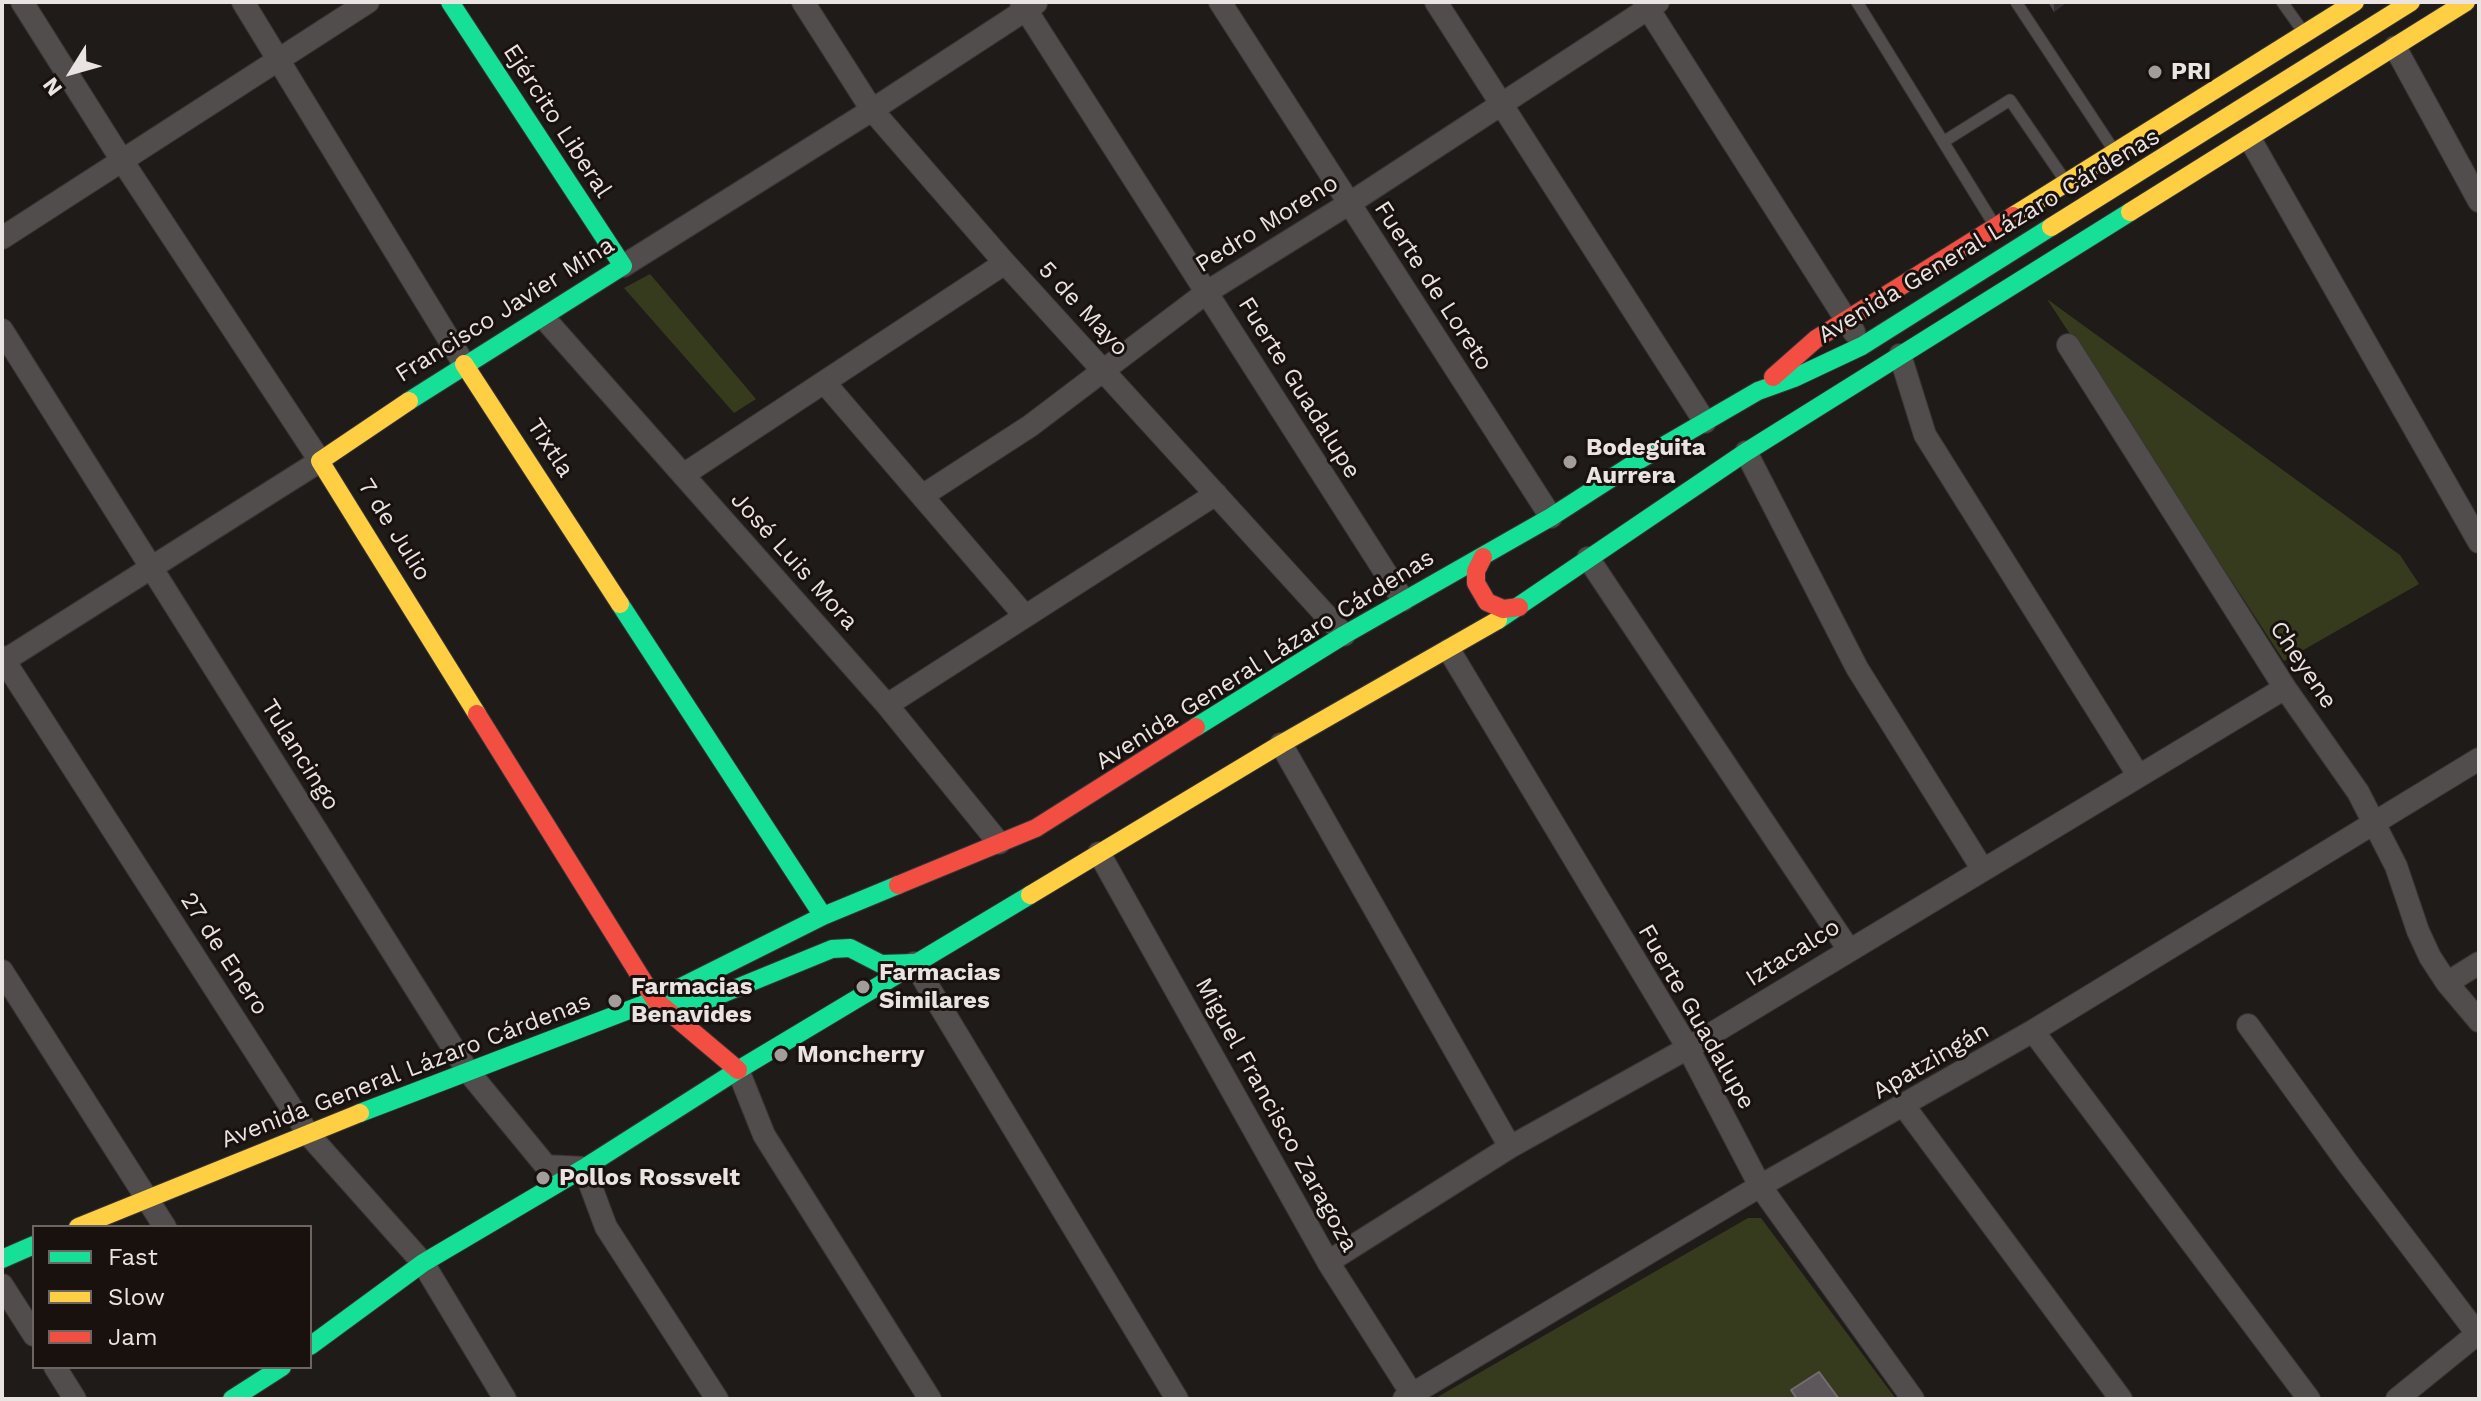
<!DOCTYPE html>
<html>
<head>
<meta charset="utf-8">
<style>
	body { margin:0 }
	#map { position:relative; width:2481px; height:1401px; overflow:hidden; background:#1f1b19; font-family:"Work Sans",sans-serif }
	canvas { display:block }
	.frame { position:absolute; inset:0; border:4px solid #e9e3e1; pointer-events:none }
	.legend { position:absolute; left:32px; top:1225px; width:280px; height:144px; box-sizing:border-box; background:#18110d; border:2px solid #6c6562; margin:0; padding:10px 14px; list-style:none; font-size:24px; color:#e9e3e1 }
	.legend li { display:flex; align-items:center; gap:16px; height:40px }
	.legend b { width:40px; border:2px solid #6c6562 }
	.north { position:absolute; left:32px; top:32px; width:80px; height:80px; -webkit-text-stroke:6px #18110d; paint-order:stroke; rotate:233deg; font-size:22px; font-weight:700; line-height:32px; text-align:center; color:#e9e3e1 }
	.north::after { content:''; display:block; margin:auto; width:28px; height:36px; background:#e9e3e1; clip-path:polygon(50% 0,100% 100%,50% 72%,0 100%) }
</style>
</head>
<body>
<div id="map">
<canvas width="2481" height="1401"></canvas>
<div class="frame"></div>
<ul class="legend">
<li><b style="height:10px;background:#16e098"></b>Fast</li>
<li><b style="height:10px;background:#ffcf43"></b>Slow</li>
<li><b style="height:10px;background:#f24e42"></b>Jam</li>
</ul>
<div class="north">N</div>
</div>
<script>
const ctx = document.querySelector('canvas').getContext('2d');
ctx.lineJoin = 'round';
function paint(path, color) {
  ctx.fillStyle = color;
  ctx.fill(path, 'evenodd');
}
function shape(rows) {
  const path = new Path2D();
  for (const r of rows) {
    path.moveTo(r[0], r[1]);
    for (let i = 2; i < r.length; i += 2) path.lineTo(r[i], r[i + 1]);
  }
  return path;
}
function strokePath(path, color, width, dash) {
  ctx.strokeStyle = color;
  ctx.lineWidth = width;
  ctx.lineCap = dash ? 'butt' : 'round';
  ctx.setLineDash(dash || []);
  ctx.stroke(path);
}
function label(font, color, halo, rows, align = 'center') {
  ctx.font = font + ' "Work Sans",sans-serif';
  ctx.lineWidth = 6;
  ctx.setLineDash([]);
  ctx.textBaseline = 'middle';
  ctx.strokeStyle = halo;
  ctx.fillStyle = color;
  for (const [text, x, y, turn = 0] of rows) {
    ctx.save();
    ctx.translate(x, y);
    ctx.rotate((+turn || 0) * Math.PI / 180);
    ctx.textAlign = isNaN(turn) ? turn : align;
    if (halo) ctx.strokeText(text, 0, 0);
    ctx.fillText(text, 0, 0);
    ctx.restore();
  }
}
paint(shape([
	[650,274,756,399,734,413,624,288],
	[2047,299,2400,555,2419,584,2284,661],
	[1748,1218,1761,1218,1896,1399,1434,1399]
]), '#373b1e');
const lane = shape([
	[1857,2,1995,226],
	[2016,2,2113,149],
	[2282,2,2302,30],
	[1943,142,2010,100,2064,179]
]);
const street = shape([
	[243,2,464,364],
	[803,2,872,110,1005,263,1344,635],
	[1021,2,1403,600],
	[1220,2,1551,517],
	[1436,2,1705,422],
	[1644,2,1854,332],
	[2395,47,2479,201],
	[2250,139,2479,542],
	[2,238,368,2],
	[623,266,872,110,1036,3],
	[544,318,887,705,999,843],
	[2,330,467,1070,546,1166,584,1168,606,1227,717,1399],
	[2068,345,2285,688,2358,792,2396,866,2418,931,2430,957,2447,983,2479,1021],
	[1900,355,1925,435,2138,775],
	[824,382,1025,616],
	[1746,452,1857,668,1983,870],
	[683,475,1005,263],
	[922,496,1030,426,1207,292,1350,203,1658,2],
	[1588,558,1849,950],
	[1449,650,1688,1048,1760,1186,1913,1399],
	[2,657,309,1135,423,1263,505,1399],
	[2,662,320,461,121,159,22,2],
	[887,705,1216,494],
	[1281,744,1510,1147],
	[1099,853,1328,1262,1415,1399],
	[914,963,1177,1399],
	[2,971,165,1227],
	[2447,983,2479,963],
	[2248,1025,2349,1165,2479,1336],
	[2033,1031,2309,1399],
	[738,1070,764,1135,930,1399],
	[1904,1106,2121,1399],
	[1328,1262,1510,1147,1688,1048,2285,688],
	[2,1285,34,1335],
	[55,1367,75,1399],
	[1404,1399,1760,1186,2033,1031,2479,759],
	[2397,1399,2477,1334]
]);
const fast = shape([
	[409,401,623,266,450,2],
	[620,604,823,916],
	[1498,620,1746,452,2130,212],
	[1196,727,1344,635,1551,517,1641,459,1758,391,1794,378,1862,346,2051,227],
	[664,1000,692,1003,712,998,832,949,850,948,881,964,914,963],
	[360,1113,655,1000,823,916,898,885],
	[2,1259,34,1245],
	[310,1346,423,1263,584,1168,738,1070,1030,895],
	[232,1399,282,1367]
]);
const slow = shape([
	[2130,212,2466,2],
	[2013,216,2355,2],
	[2051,227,2411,2],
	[464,364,620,604],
	[409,401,320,461,477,714],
	[1030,895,1281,744,1498,620],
	[78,1227,360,1113]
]);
const jam = shape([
	[1773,377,1816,339,2013,216],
	[1483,557,1476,571,1476,583,1487,602,1503,609,1519,607],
	[477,714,655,1000,738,1070],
	[898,885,1036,828,1196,727]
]);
strokePath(lane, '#393535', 13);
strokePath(street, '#393535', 24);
strokePath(fast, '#393535', 20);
strokePath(slow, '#393535', 20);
strokePath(jam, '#393535', 20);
strokePath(lane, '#504d4c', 11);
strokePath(street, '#504d4c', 22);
strokePath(fast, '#16e098', 18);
strokePath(slow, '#ffcf43', 18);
strokePath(jam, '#f24e42', 18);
paint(shape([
	[2048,2,2067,2,2054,12]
]), '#4c464b');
paint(shape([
	[2054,2,2067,2,2054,12]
]), '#332e30');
const building = shape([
	[1819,1372,1839,1399,1797,1399,1791,1390,1819,1372]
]);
paint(building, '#5d575b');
strokePath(building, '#736d70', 2);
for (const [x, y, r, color] of [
	[2155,72,8,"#a29d9b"],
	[1570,462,8,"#a29d9b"],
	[863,987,8,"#a29d9b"],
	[615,1001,8,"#a29d9b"],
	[781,1055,8,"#a29d9b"],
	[543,1178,8,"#a29d9b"]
]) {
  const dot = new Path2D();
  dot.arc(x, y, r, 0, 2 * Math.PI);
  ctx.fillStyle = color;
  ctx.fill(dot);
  strokePath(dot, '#18110d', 3);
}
label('bold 24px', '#e9e3e1', '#18110d', [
	["PRI",2171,72],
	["Bodeguita",1586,448],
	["Aurrera",1586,476],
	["Farmacias",879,973],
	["Similares",879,1001],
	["Farmacias",631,987],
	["Benavides",631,1015],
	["Moncherry",797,1055],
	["Pollos Rossvelt",559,1178]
], 'left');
label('24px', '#e9e3e1', '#18110d', [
	["Ejército Liberal",557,121,57],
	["Pedro Moreno",1267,224,-32],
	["Avenida General Lázaro Cárdenas",1989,236,-31],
	["Fuerte de Loreto",1433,286,57],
	["5 de Mayo",1083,309,47],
	["Francisco Javier Mina",505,310,-32],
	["Fuerte Guadalupe",1299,388,58],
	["Tixtla",550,448,57],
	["7 de Julio",394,530,58],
	["José Luis Mora",794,561,48],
	["Avenida General Lázaro Cárdenas",1265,660,-32],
	["Cheyene",2303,665,56],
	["Tulancingo",300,755,58],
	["Iztacalco",1793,953,-32],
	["27 de Enero",224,954,57],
	["Fuerte Guadalupe",1696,1017,60],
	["Apatzingán",1931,1061,-30],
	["Avenida General Lázaro Cárdenas",406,1071,-21],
	["Miguel Francisco Zaragoza",1276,1115,61]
]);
</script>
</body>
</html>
